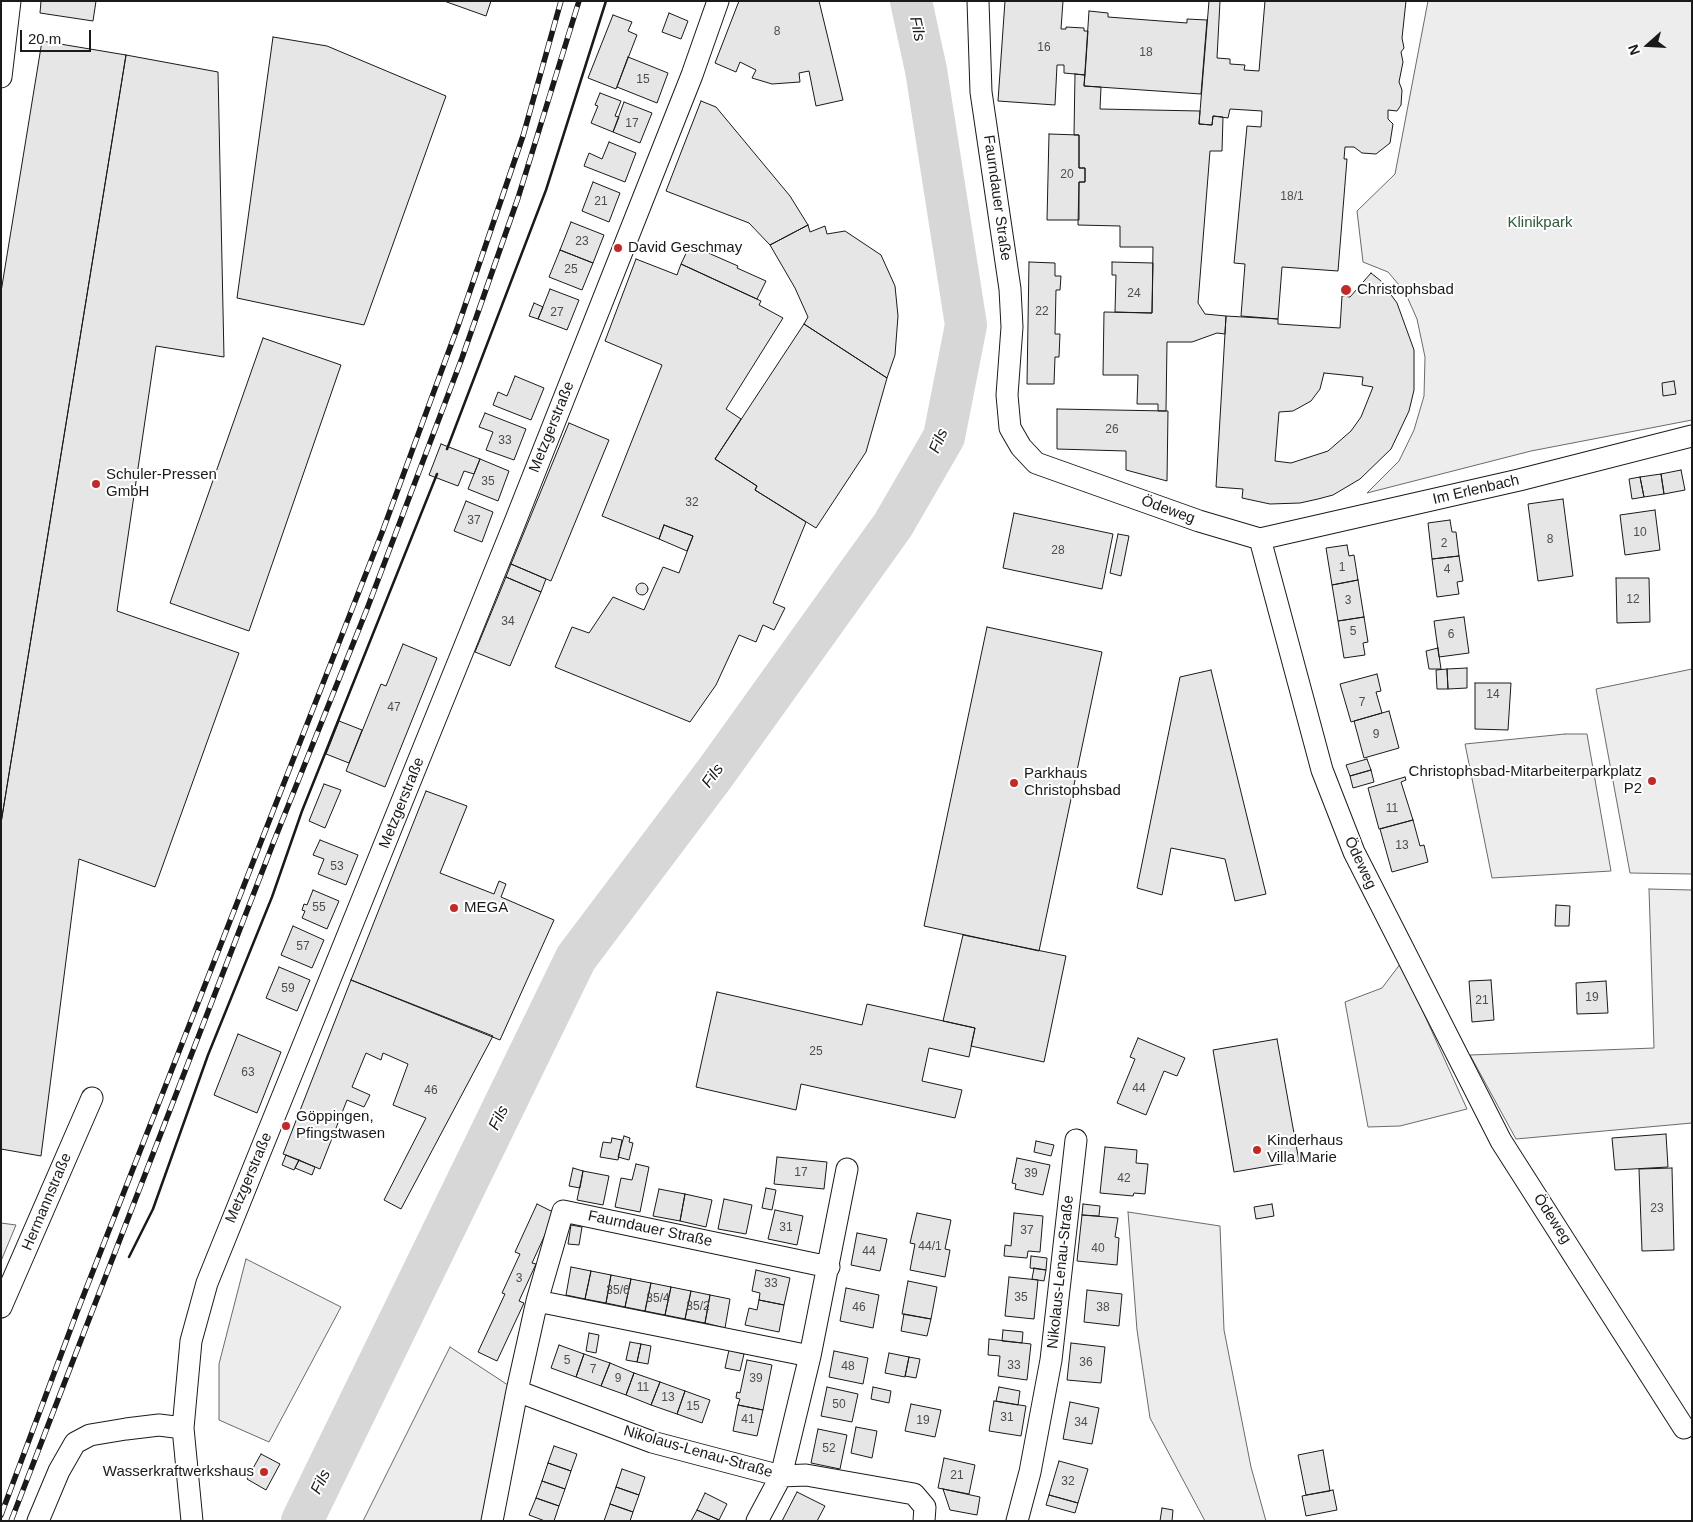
<!DOCTYPE html>
<html>
<head>
<meta charset="utf-8">
<style>
	body { margin:0 }
	#map { position:relative; width:1693px; height:1522px; overflow:hidden; background:#fff; font-family:Arial,sans-serif }
	canvas { display:block }
	.frame { position:absolute; inset:0; border:2px solid #1a1a1a; pointer-events:none }
	.north { position:absolute; left:1623px; top:20px; width:50px; height:50px; -webkit-text-stroke:4px #fff; paint-order:stroke; rotate:251deg; font-size:14px; font-weight:700; line-height:20px; text-align:center; color:#1a1a1a }
	.north::after { content:''; display:block; margin:auto; width:18px; height:22px; background:#1a1a1a; clip-path:polygon(50% 0,100% 100%,50% 72%,0 100%) }
	.scale { position:absolute; left:20px; top:30px; width:71px; height:22px; box-sizing:border-box; border:2px solid #1a1a1a; border-top:0; padding-left:6px; font-size:15px; line-height:18px; white-space:nowrap; color:#1a1a1a; -webkit-text-stroke:4px #fff; paint-order:stroke }
</style>
</head>
<body>
<div id="map">
<canvas width="1693" height="1522"></canvas>
<div class="frame"></div>
<div class="north">N</div>
<div class="scale">20 m</div>
</div>
<script>
const ctx = document.querySelector('canvas').getContext('2d');
ctx.lineJoin = 'round';
function paint(path, color) {
  ctx.fillStyle = color;
  ctx.fill(path, 'evenodd');
}
function shape(rows) {
  const path = new Path2D();
  for (const r of rows) {
    if (r.length === 3) {
      path.moveTo(r[0] + r[2], r[1]);
      path.arc(r[0], r[1], r[2], 0, 2 * Math.PI);
      continue;
    }
    path.moveTo(r[0], r[1]);
    for (let i = 2; i < r.length; i += 2) path.lineTo(r[i], r[i + 1]);
  }
  return path;
}
function strokePath(path, color, width, dash) {
  ctx.strokeStyle = color;
  ctx.lineWidth = width;
  ctx.lineCap = dash ? 'butt' : 'round';
  ctx.setLineDash(dash || []);
  ctx.stroke(path);
}
function label(font, color, halo, rows, align = 'center') {
  ctx.font = font + ' Arial,sans-serif';
  ctx.lineWidth = 4;
  ctx.setLineDash([]);
  ctx.textBaseline = 'middle';
  ctx.strokeStyle = halo;
  ctx.fillStyle = color;
  for (const [text, x, y, turn = 0] of rows) {
    ctx.save();
    ctx.translate(x, y);
    ctx.rotate((+turn || 0) * Math.PI / 180);
    ctx.textAlign = isNaN(turn) ? turn : align;
    if (halo) ctx.strokeText(text, 0, 0);
    ctx.fillText(text, 0, 0);
    ctx.restore();
  }
}
const built = shape([
	[1428,1,1692,1,1692,420,1531,451,1367,493,1399,461,1414,430,1424,396,1425,357,1417,319,1405,292,1388,272,1363,262,1357,211,1395,174,1428,1],
	[1692,669,1692,874,1630,873,1596,689,1692,669],
	[1565,734,1587,734,1611,871,1492,878,1465,744,1565,734],
	[1649,889,1692,890,1692,1123,1516,1139,1470,1055,1654,1048,1649,889],
	[1401,963,1467,1109,1400,1126,1368,1127,1345,1002,1382,988,1401,963],
	[1128,1212,1220,1226,1224,1330,1251,1467,1266,1521,1205,1521,1150,1418,1137,1330,1128,1212],
	[1,1223,16,1225,1,1261,1,1223],
	[246,1259,341,1307,269,1442,219,1420,219,1364,246,1259],
	[450,1347,517,1391,492,1521,363,1521,450,1347]
]);
paint(built, '#ededed');
strokePath(built, '#6a6a6a', 1);
strokePath(shape([
	[302,1521,576,958,716,772,893,525,944,437,966,325,926,70,911,1]
]), '#d7d7d7', 42);
const building = shape([
	[41,1,96,1,93,21,40,13,41,1],
	[444,1,491,1,486,16,444,1],
	[739,1,819,1,843,100,816,106,809,71,799,73,800,82,772,84,752,78,756,70,740,62,736,72,715,63,739,1],
	[1005,1,1063,1,1061,29,1066,29,1066,27,1084,28,1084,31,1088,31,1085,75,1064,73,1064,65,1057,65,1055,105,998,101,1005,1],
	[1209,1,1220,1,1217,58,1230,59,1230,64,1245,65,1244,70,1259,71,1265,1,1406,1,1402,38,1404,48,1401,52,1403,62,1399,82,1402,90,1401,105,1397,111,1388,110,1388,119,1393,124,1390,143,1376,154,1362,153,1354,147,1345,147,1344,159,1347,159,1338,271,1282,267,1278,319,1241,316,1245,264,1234,263,1247,126,1261,127,1262,111,1230,109,1228,118,1213,116,1212,125,1199,124,1209,1],
	[1089,11,1108,13,1108,17,1187,23,1187,19,1207,20,1201,94,1084,86,1089,11],
	[669,13,688,21,681,39,662,32,669,13],
	[613,15,632,22,628,31,637,35,616,89,588,78,613,15],
	[273,37,327,46,446,96,364,325,237,298,273,37],
	[42,41,126,55,1,823,1,292,42,41],
	[126,55,218,72,224,357,156,346,117,611,239,653,155,887,79,859,41,1156,1,1149,1,823,126,55],
	[628,57,668,73,657,103,617,87,628,57],
	[1075,74,1085,75,1084,86,1101,87,1100,109,1200,111,1199,124,1212,125,1213,116,1223,117,1222,151,1210,151,1198,303,1205,314,1226,316,1225,334,1217,333,1192,342,1167,342,1166,411,1158,411,1158,404,1137,404,1138,375,1103,375,1104,312,1152,313,1153,247,1120,247,1120,226,1078,225,1079,182,1085,182,1085,168,1079,168,1079,135,1074,135,1075,74],
	[600,93,621,101,615,116,619,117,613,132,591,123,598,106,595,105,600,93],
	[701,101,716,107,790,196,808,225,770,245,749,223,666,191,701,101],
	[624,102,652,113,640,143,613,132,624,102],
	[1049,134,1079,135,1079,168,1085,168,1085,182,1079,182,1079,220,1047,220,1049,134],
	[609,142,636,153,625,182,584,166,589,153,602,159,609,142],
	[593,182,620,193,609,222,582,211,593,182],
	[571,222,604,235,593,263,560,250,571,222],
	[808,225,810,232,825,226,827,234,845,231,881,255,895,286,898,316,895,355,887,378,804,324,808,317,795,288,770,245,808,225],
	[690,245,738,266,737,268,766,281,757,299,681,264,690,245],
	[560,250,593,263,582,290,549,277,560,250],
	[636,259,677,275,681,264,761,301,759,305,783,318,726,409,741,419,715,459,757,486,755,490,806,522,773,603,785,608,774,630,763,625,756,642,739,635,716,685,690,722,555,667,572,627,589,633,613,597,644,610,663,567,679,573,693,536,664,525,659,539,602,516,662,365,605,341,636,259],
	[1029,262,1055,263,1055,276,1061,276,1060,290,1056,290,1055,334,1060,334,1059,357,1055,357,1054,384,1027,384,1029,262],
	[1112,262,1153,263,1152,313,1115,312,1116,275,1112,275,1112,262],
	[1371,273,1381,281,1397,303,1414,350,1414,390,1409,411,1391,449,1360,479,1333,495,1318,499,1300,503,1270,504,1242,498,1243,489,1216,487,1226,316,1278,319,1278,324,1340,328,1342,296,1350,297,1371,273],
	[1324,373,1363,377,1362,385,1373,387,1361,417,1351,431,1328,451,1291,463,1275,461,1279,412,1293,411,1311,401,1320,389,1324,373],
	[550,289,579,300,567,330,538,319,550,289],
	[534,303,543,307,538,319,529,316,534,303],
	[804,324,887,378,866,452,816,528,755,490,757,486,715,459,804,324],
	[263,338,341,365,249,631,170,603,263,338],
	[515,376,544,388,531,420,493,405,498,392,507,396,515,376],
	[1674,381,1676,394,1663,396,1662,383,1674,381],
	[1057,409,1168,411,1167,481,1126,470,1126,451,1057,449,1057,409],
	[485,413,526,429,514,460,486,450,493,432,479,427,485,413],
	[569,423,609,440,551,581,511,564,569,423],
	[441,444,480,459,474,474,464,471,458,486,429,475,441,444],
	[480,459,509,471,498,501,468,489,480,459],
	[1681,470,1685,490,1664,494,1661,474,1681,470],
	[1661,474,1664,494,1644,497,1640,477,1661,474],
	[1640,477,1644,497,1632,499,1629,479,1640,477],
	[1563,499,1573,576,1538,581,1528,504,1563,499],
	[466,501,493,512,482,542,454,531,466,501],
	[1655,510,1660,550,1625,555,1620,515,1655,510],
	[1014,513,1113,534,1102,589,1003,568,1014,513],
	[1450,520,1452,532,1456,532,1459,556,1432,559,1428,523,1450,520],
	[664,525,693,536,687,551,659,539,664,525],
	[1118,534,1129,536,1121,576,1110,573,1118,534],
	[1347,545,1349,556,1354,555,1358,580,1332,585,1326,548,1347,545],
	[1459,556,1463,581,1457,582,1459,594,1437,597,1432,559,1459,556],
	[511,564,546,579,541,592,506,577,511,564],
	[506,577,541,592,510,666,475,652,506,577],
	[1616,578,1649,578,1650,622,1617,623,1616,578],
	[1358,580,1364,617,1338,621,1332,585,1358,580],
	[642,589,6],
	[1364,617,1368,642,1363,643,1365,655,1344,658,1338,621,1364,617],
	[1464,617,1469,653,1439,657,1434,621,1464,617],
	[987,627,1102,652,1039,951,924,926,987,627],
	[403,644,437,658,385,787,346,771,381,684,386,686,403,644],
	[1438,648,1441,669,1429,669,1426,651,1438,648],
	[1467,668,1467,688,1448,689,1447,669,1467,668],
	[1447,669,1448,689,1437,689,1436,670,1447,669],
	[1211,670,1266,894,1235,901,1225,859,1171,848,1162,895,1137,888,1180,677,1211,670],
	[1377,674,1381,691,1376,692,1382,713,1351,722,1340,684,1377,674],
	[1475,683,1511,683,1508,730,1475,729,1475,683],
	[1389,711,1399,748,1364,758,1354,721,1389,711],
	[339,721,362,730,349,763,326,754,339,721],
	[1367,759,1371,770,1350,776,1346,765,1367,759],
	[1371,770,1374,782,1353,788,1350,776,1371,770],
	[1405,777,1406,780,1401,782,1413,820,1379,829,1368,788,1405,777],
	[324,784,341,790,325,828,309,821,324,784],
	[426,791,467,806,440,873,494,894,499,881,506,884,501,897,554,920,500,1040,351,980,426,791],
	[1413,820,1420,846,1424,845,1428,862,1392,872,1380,829,1413,820],
	[320,840,358,855,346,885,318,874,324,859,313,855,320,840],
	[313,890,339,901,327,929,302,918,305,911,302,910,304,904,307,905,313,890],
	[1556,905,1570,906,1569,926,1555,926,1556,905],
	[293,926,324,940,312,968,281,955,293,926],
	[963,935,1066,956,1044,1062,971,1046,975,1028,943,1021,963,935],
	[279,967,310,980,297,1011,266,998,279,967],
	[351,980,493,1036,401,1209,384,1200,426,1118,393,1105,408,1064,383,1053,381,1060,366,1053,352,1087,370,1095,364,1107,347,1100,320,1169,283,1154,351,980],
	[1491,980,1494,1020,1472,1022,1469,981,1491,980],
	[1606,981,1608,1013,1577,1014,1576,983,1606,981],
	[717,992,862,1025,867,1004,975,1028,969,1057,929,1048,922,1081,962,1090,955,1118,801,1084,796,1110,696,1087,717,992],
	[238,1034,281,1052,257,1113,214,1095,238,1034],
	[1138,1038,1185,1058,1177,1076,1164,1071,1146,1115,1117,1103,1135,1059,1130,1057,1138,1038],
	[1277,1039,1299,1161,1234,1172,1213,1050,1277,1039],
	[1666,1134,1668,1167,1615,1170,1612,1138,1666,1134],
	[624,1136,630,1138,629,1142,633,1143,629,1160,618,1157,624,1136],
	[612,1138,622,1140,618,1160,600,1157,603,1142,611,1143,612,1138],
	[1036,1141,1054,1145,1051,1156,1034,1152,1036,1141],
	[1105,1147,1137,1150,1136,1163,1148,1164,1145,1194,1134,1193,1133,1196,1100,1193,1105,1147],
	[286,1155,299,1160,294,1170,282,1165,286,1155],
	[777,1157,827,1162,824,1189,774,1184,777,1157],
	[1017,1158,1050,1165,1043,1195,1015,1189,1016,1184,1012,1183,1017,1158],
	[299,1160,315,1167,312,1175,295,1168,299,1160],
	[636,1164,649,1167,640,1212,615,1207,621,1178,632,1180,636,1164],
	[573,1168,583,1171,580,1188,569,1186,573,1168],
	[1672,1168,1674,1250,1642,1251,1639,1169,1672,1168],
	[583,1171,609,1176,603,1205,577,1200,583,1171],
	[766,1188,776,1190,772,1210,762,1208,766,1188],
	[659,1189,685,1194,680,1221,653,1216,659,1189],
	[685,1194,712,1200,706,1227,680,1221,685,1194],
	[724,1199,752,1205,746,1234,718,1229,724,1199],
	[537,1204,555,1213,532,1263,536,1264,519,1301,524,1303,497,1361,478,1352,505,1294,502,1293,520,1254,515,1252,537,1204],
	[1083,1204,1100,1206,1099,1216,1082,1215,1083,1204],
	[1272,1204,1274,1216,1256,1219,1254,1207,1272,1204],
	[775,1210,803,1216,797,1245,768,1239,775,1210],
	[917,1213,951,1220,945,1249,950,1250,945,1277,910,1270,915,1244,910,1243,917,1213],
	[1014,1213,1043,1216,1040,1252,1028,1251,1027,1258,1004,1256,1005,1245,1011,1246,1014,1213],
	[1082,1215,1118,1218,1115,1237,1119,1238,1117,1265,1077,1261,1082,1215],
	[571,1225,582,1227,579,1245,568,1244,571,1225],
	[857,1233,887,1239,880,1271,851,1265,857,1233],
	[1031,1256,1047,1258,1046,1270,1030,1268,1031,1256],
	[571,1267,591,1271,585,1299,566,1295,571,1267],
	[1034,1268,1046,1270,1044,1281,1032,1279,1034,1268],
	[756,1270,790,1278,784,1305,759,1300,760,1293,752,1291,756,1270],
	[591,1271,611,1275,606,1303,585,1299,591,1271],
	[611,1275,631,1279,625,1307,606,1303,611,1275],
	[1009,1277,1038,1280,1034,1319,1005,1316,1009,1277],
	[631,1279,651,1283,645,1311,625,1307,631,1279],
	[908,1281,937,1287,931,1319,902,1314,908,1281],
	[651,1283,671,1287,665,1315,645,1311,651,1283],
	[671,1287,691,1291,685,1319,665,1315,671,1287],
	[846,1288,879,1295,873,1328,840,1321,846,1288],
	[1087,1290,1122,1294,1119,1326,1084,1322,1087,1290],
	[691,1291,710,1295,705,1323,685,1319,691,1291],
	[710,1295,730,1299,725,1328,705,1323,710,1295],
	[759,1300,784,1305,779,1332,745,1325,749,1308,757,1310,759,1300],
	[904,1314,931,1319,927,1336,901,1331,904,1314],
	[1003,1330,1023,1332,1022,1343,1002,1341,1003,1330],
	[589,1333,599,1335,596,1353,586,1351,589,1333],
	[989,1339,1031,1344,1027,1380,998,1376,1000,1356,988,1355,989,1339],
	[630,1342,641,1344,637,1362,626,1360,630,1342],
	[1071,1343,1105,1347,1101,1383,1067,1380,1071,1343],
	[641,1344,651,1346,648,1364,637,1362,641,1344],
	[559,1345,584,1354,576,1377,551,1368,559,1345],
	[729,1350,744,1354,740,1371,725,1368,729,1350],
	[834,1351,868,1358,863,1384,829,1377,834,1351],
	[889,1353,909,1357,905,1377,885,1373,889,1353],
	[584,1354,610,1363,601,1386,576,1377,584,1354],
	[909,1357,920,1359,916,1378,905,1376,909,1357],
	[747,1360,772,1365,763,1410,738,1405,740,1399,736,1398,737,1392,740,1393,747,1360],
	[610,1363,634,1373,626,1395,601,1386,610,1363],
	[634,1373,660,1382,651,1405,626,1395,634,1373],
	[660,1382,685,1391,677,1414,651,1405,660,1382],
	[827,1387,858,1394,852,1422,821,1416,827,1387],
	[873,1387,891,1391,889,1403,871,1399,873,1387],
	[999,1387,1020,1391,1018,1405,996,1401,999,1387],
	[685,1391,710,1400,702,1423,677,1414,685,1391],
	[994,1401,1026,1406,1021,1436,989,1431,994,1401],
	[1070,1402,1099,1408,1092,1444,1063,1439,1070,1402],
	[911,1404,941,1410,935,1437,905,1431,911,1404],
	[738,1405,763,1410,757,1436,733,1431,738,1405],
	[856,1427,877,1431,872,1458,851,1453,856,1427],
	[818,1429,847,1435,840,1469,811,1463,818,1429],
	[554,1446,577,1454,571,1471,548,1463,554,1446],
	[1323,1450,1330,1491,1306,1495,1298,1455,1323,1450],
	[261,1454,280,1464,266,1490,247,1479,261,1454],
	[944,1458,975,1465,969,1494,938,1488,944,1458],
	[1059,1461,1088,1469,1078,1503,1049,1495,1059,1461],
	[548,1463,571,1471,565,1489,542,1481,548,1463],
	[622,1469,645,1477,639,1495,616,1487,622,1469],
	[542,1481,565,1489,559,1506,536,1498,542,1481],
	[616,1487,639,1495,633,1512,610,1504,616,1487],
	[943,1489,980,1497,977,1515,950,1510,943,1489],
	[1333,1490,1337,1510,1306,1516,1302,1496,1333,1490],
	[797,1492,825,1506,817,1521,782,1521,797,1492],
	[705,1493,727,1504,719,1520,697,1510,705,1493],
	[1049,1495,1078,1503,1075,1513,1046,1505,1049,1495],
	[536,1498,559,1506,554,1521,545,1521,529,1515,536,1498],
	[610,1504,633,1512,630,1521,604,1521,610,1504],
	[1162,1508,1173,1510,1172,1521,1160,1521,1162,1508],
	[697,1510,719,1520,719,1521,691,1521,697,1510]
]);
paint(building, '#e6e6e6');
strokePath(building, '#1a1a1a', 1);
const street = shape([
	[978,1,981,92,1010,289,1012,327,1007,395,1010,428,1021,447,1036,463,1199,521,1260,539,1519,480,1692,436],
	[1,77,10,1],
	[1260,539,1322,770,1354,852,1501,1141,1684,1428],
	[1,1307,92,1098],
	[810,1356,537,1301,563,1211,829,1267],
	[517,1391,652,1442,781,1476,806,1475,914,1494,925,1507,924,1521],
	[38,1521,59,1471,75,1443,90,1435,126,1429,159,1425,183,1428],
	[192,1521,183,1428,191,1341,207,1283,513,527,692,75,718,1],
	[492,1521,517,1391,537,1301],
	[757,1521,781,1476,810,1356,847,1169],
	[1017,1521,1030,1472,1051,1360,1076,1140]
]);
strokePath(street, '#1a1a1a', 23);
strokePath(street, '#fff', 21);
const rail = shape([
	[1,1515,77,1312,383,530,458,326,523,136,561,1],
	[11,1521,274,841,367,609,462,358,518,198,579,1]
]);
strokePath(rail, '#1a1a1a', 5.5);
strokePath(rail, '#fff', 4, [11]);
strokePath(shape([
	[447,449,546,190,606,1],
	[129,1257,153,1209,208,1055,272,897,302,811,437,474]
]), '#1a1a1a', 2.5);
for (const [x, y, r, color] of [
	[618,248,5,"#c62828"],
	[1346,290,6,"#c62828"],
	[96,484,5,"#c62828"],
	[1652,781,5,"#c62828"],
	[1014,783,5,"#c62828"],
	[454,908,5,"#c62828"],
	[286,1126,5,"#c62828"],
	[1257,1150,5,"#c62828"],
	[264,1472,5,"#c62828"]
]) {
  const dot = new Path2D();
  dot.arc(x, y, r, 0, 2 * Math.PI);
  ctx.fillStyle = color;
  ctx.fill(dot);
  strokePath(dot, '#fff', 2);
}
label('12px', '#4d4d4d', null, [
	["8",777,32],
	["16",1044,48],
	["18",1146,53],
	["15",643,80],
	["17",632,124],
	["20",1067,175],
	["18/1",1292,197],
	["21",601,202],
	["23",582,242],
	["25",571,270],
	["24",1134,294],
	["22",1042,312],
	["27",557,313],
	["26",1112,430],
	["33",505,441],
	["35",488,482],
	["32",692,503],
	["37",474,521],
	["10",1640,533],
	["8",1550,540],
	["2",1444,544],
	["28",1058,551],
	["1",1342,568],
	["4",1447,570],
	["12",1633,600],
	["3",1348,601],
	["34",508,622],
	["5",1353,632],
	["6",1451,635],
	["14",1493,695],
	["7",1362,703],
	["47",394,708],
	["9",1376,735],
	["11",1392,809],
	["13",1402,846],
	["53",337,867],
	["55",319,908],
	["57",303,947],
	["59",288,989],
	["19",1592,998],
	["21",1482,1001],
	["25",816,1052],
	["63",248,1073],
	["44",1139,1089],
	["46",431,1091],
	["17",801,1173],
	["39",1031,1174],
	["42",1124,1179],
	["23",1657,1209],
	["31",786,1228],
	["37",1027,1231],
	["44/1",930,1247],
	["40",1098,1249],
	["44",869,1252],
	["3",519,1279],
	["33",771,1284],
	["35/6",618,1291],
	["35",1021,1298],
	["35/4",658,1299],
	["35/2",698,1307],
	["46",859,1308],
	["38",1103,1308],
	["5",567,1361],
	["36",1086,1363],
	["33",1014,1366],
	["48",848,1367],
	["7",593,1370],
	["9",618,1379],
	["39",756,1379],
	["11",643,1388],
	["13",668,1398],
	["50",839,1405],
	["15",693,1407],
	["31",1007,1418],
	["41",748,1420],
	["19",923,1421],
	["34",1081,1423],
	["52",829,1449],
	["21",957,1476],
	["32",1068,1482]
]);
label('15px', '#1a1a1a', '#fff', [
	["Faurndauer Straße",997,198,82],
	["Metzgerstraße",552,427,-68],
	["Im Erlenbach",1476,490,-13],
	["Ödeweg",1168,510,20],
	["Metzgerstraße",402,803,-68],
	["Ödeweg",1360,863,65],
	["Metzgerstraße",249,1178,-67],
	["Hermannstraße",47,1202,-67],
	["Ödeweg",1552,1219,57],
	["Faurndauer Straße",650,1229,12],
	["Nikolaus-Lenau-Straße",1061,1272,-84],
	["Nikolaus-Lenau-Straße",698,1452,16]
]);
label('15px', '#2b5a34', '#fff', [
	["Klinikpark",1540,223]
]);
label('15px', '#1a1a1a', '#fff', [
	["David Geschmay",628,248],
	["Christophsbad",1357,290],
	["Schuler-Pressen",106,475],
	["GmbH",106,492],
	["Christophsbad-Mitarbeiterparkplatz",1642,772,"right"],
	["P2",1642,789,"right"],
	["Parkhaus",1024,774],
	["Christophsbad",1024,791],
	["MEGA",464,908],
	["Göppingen,",296,1117],
	["Pfingstwasen",296,1134],
	["Kinderhaus",1267,1141],
	["Villa Marie",1267,1158],
	["Wasserkraftwerkshaus",254,1472,"right"]
], 'left');
label('italic 16px', '#1a1a1a', '#fff', [
	["Fils",917,29,78],
	["Fils",939,441,-67],
	["Fils",713,776,-54],
	["Fils",499,1118,-64],
	["Fils",321,1482,-64]
]);
</script>
</body>
</html>
